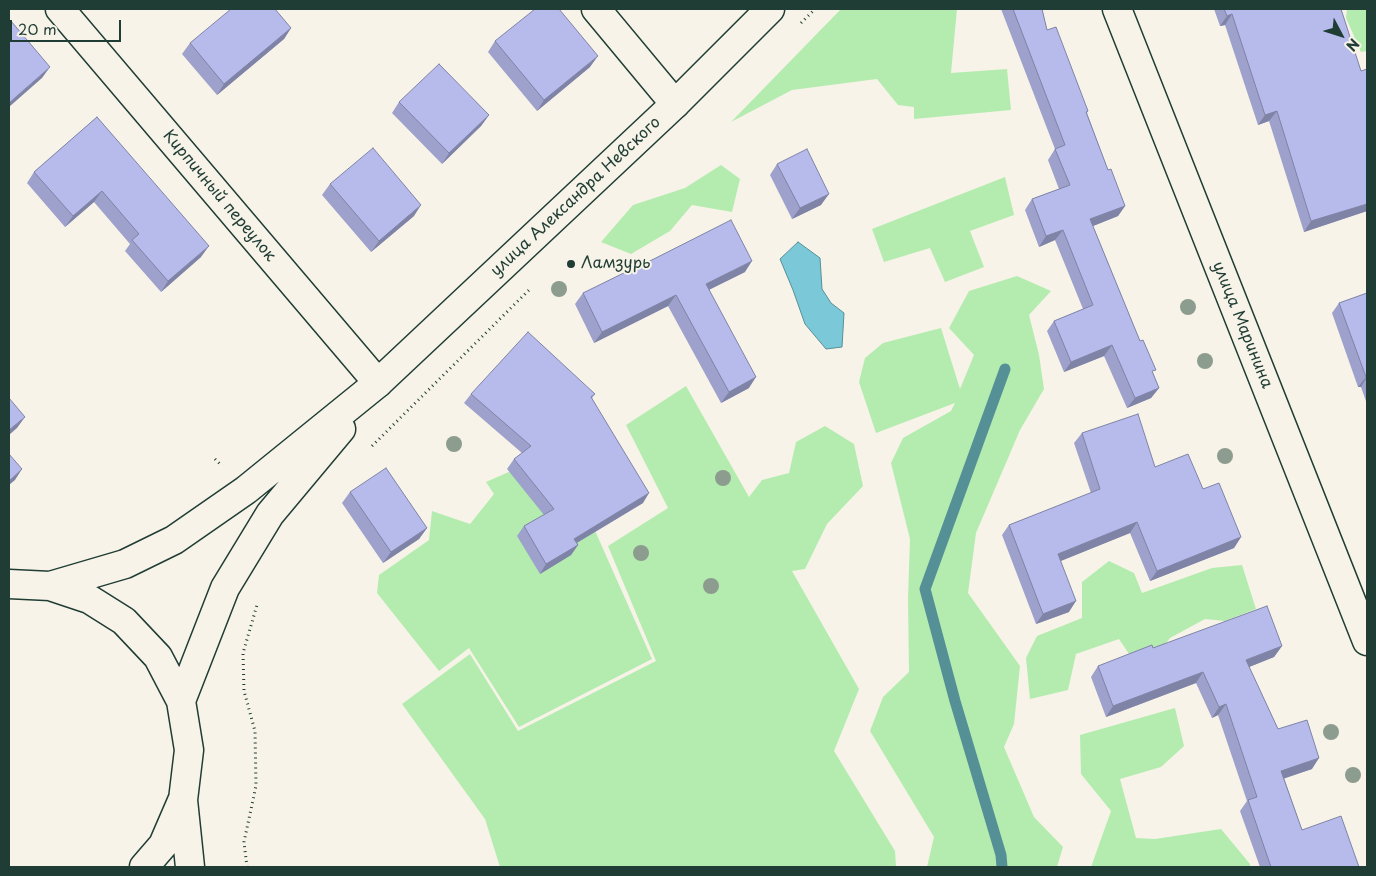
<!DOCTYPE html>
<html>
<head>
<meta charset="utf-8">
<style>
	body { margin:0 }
	#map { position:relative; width:1376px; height:876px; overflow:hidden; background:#f7f3e8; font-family:"Playpen Sans",sans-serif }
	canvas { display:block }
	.frame { position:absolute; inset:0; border:10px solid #1f3d34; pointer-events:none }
	.north { position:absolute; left:1316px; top:10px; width:50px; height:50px; -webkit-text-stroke:4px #f7f3e8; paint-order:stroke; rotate:130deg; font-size:14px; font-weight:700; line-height:20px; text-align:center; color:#1f3d34 }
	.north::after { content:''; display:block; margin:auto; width:18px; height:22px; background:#1f3d34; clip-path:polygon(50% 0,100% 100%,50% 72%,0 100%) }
	.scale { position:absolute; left:10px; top:20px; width:111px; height:22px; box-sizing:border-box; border:2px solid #1f3d34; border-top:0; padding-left:6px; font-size:15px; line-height:18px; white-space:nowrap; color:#1f3d34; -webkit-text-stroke:4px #f7f3e8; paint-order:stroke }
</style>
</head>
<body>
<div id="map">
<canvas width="1376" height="876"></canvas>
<div class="frame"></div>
<div class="north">N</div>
<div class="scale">20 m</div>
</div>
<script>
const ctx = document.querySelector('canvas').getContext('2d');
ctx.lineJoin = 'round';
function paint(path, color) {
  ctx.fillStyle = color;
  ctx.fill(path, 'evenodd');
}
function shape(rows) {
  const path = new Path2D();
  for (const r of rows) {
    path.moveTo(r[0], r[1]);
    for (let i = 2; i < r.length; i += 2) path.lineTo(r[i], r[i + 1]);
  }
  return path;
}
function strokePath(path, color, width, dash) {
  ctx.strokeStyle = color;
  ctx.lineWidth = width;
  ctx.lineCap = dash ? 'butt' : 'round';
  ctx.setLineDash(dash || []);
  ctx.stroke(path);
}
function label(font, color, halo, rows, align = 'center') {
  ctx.font = font + ' "Playpen Sans",sans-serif';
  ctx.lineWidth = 4;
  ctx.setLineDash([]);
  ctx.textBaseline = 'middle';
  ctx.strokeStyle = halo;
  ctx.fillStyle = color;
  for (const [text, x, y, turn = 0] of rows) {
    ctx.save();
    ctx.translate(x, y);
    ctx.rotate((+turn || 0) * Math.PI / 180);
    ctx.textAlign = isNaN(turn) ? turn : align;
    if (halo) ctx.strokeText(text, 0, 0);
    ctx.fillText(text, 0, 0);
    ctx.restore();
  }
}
paint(shape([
	[841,9,957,9,951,73,1007,69,1011,110,914,119,914,107,898,105,877,79,792,90,731,122],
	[1347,9,1367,9,1367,51,1361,52,1346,18],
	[721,165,740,179,732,212,692,205,670,231,631,254,601,242,633,205,685,188],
	[1005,177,1014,215,970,231,984,267,945,282,930,248,884,262,872,229],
	[1017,276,1051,291,1029,315,1039,355,1044,389,1020,430,976,533,968,593,1020,666,1014,724,1004,747,1034,817,1063,847,1057,867,927,867,934,837,870,731,883,697,909,672,908,598,910,539,891,463,903,438,951,411,955,403,876,433,859,382,865,358,883,343,941,328,960,389,974,355,949,328,969,291],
	[686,386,749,497,762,480,789,473,796,442,825,426,854,444,863,486,827,524,805,569,792,571,859,689,834,751,895,851,896,867,500,867,485,819,402,704,470,654,518,731,656,661,608,546,668,508,626,425],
	[518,468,580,497,652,659,519,727,469,648,439,671,377,593,379,575,429,540,432,511,470,524,494,494,486,482],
	[1109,561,1134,573,1142,593,1212,568,1242,565,1256,609,1225,621,1205,619,1170,638,1159,652,1129,654,1119,639,1076,654,1068,690,1030,699,1026,658,1037,636,1082,618,1082,582],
	[1175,708,1184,746,1161,767,1120,779,1136,838,1155,839,1221,829,1250,864,1250,867,1091,867,1111,811,1081,774,1080,735]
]), '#b4ecaf');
const water = shape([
	[798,242,820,258,822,289,831,303,844,313,842,347,826,349,805,324,793,290,780,259,798,242]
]);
paint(water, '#7bc8d9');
strokePath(water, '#569097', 1);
strokePath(shape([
	[1002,867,1001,855,955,701,925,589,1005,369]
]), '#569097', 11);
const minor = shape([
	[60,9,378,383],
	[596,9,675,104],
	[1117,9,1367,641]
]);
const secondary = shape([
	[9,584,50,586,89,599,124,621,158,657,181,701,189,750,183,800,190,867],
	[50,586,125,564,174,540,246,490,378,383,675,104,770,9],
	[181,701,225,588,270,514,341,429],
	[144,867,163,845,182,801]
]);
strokePath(minor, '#1f3d34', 31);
strokePath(secondary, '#1f3d34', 31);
strokePath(shape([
	[801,23,815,9],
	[372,446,529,290],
	[215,459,222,466],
	[247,867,244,842,256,786,255,731,244,691,243,653,257,605]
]), '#1f3d34', 3, [1, 4]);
strokePath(minor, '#f7f3e8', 28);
strokePath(secondary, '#f7f3e8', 28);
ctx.fillStyle = '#8c9d8f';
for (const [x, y] of [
	[559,289],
	[1188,307],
	[1205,361],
	[454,444],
	[1225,456],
	[723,478],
	[641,553],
	[711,586],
	[1331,732],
	[1353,775]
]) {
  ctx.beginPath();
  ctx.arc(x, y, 8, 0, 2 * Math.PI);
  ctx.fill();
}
paint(shape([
	[1001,9,1042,9,1047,30,1088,111,1087,113,1108,170,1125,206,1118,216,1093,226,1159,388,1151,398,1127,408,1104,356,1064,372,1047,331,1054,321,1083,309,1055,240,1039,247,1025,210,1032,199,1059,189,1048,160,1055,149],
	[1214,9,1341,9,1361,71,1367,69,1367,211,1304,232,1269,121,1258,125,1225,25,1220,26],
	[291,28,284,39,217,95,182,54,190,43],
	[495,41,590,67,537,111,488,52],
	[399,102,489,115,481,126,442,164,392,113],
	[97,117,201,257,161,292,125,251,130,244,94,202,65,227,27,183,34,172],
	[777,164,821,205,792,219,770,175],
	[330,184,414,216,371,252,322,195],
	[638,267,745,272,709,290,749,388,721,403,668,306,594,343,575,304,583,293],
	[1367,293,1367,404,1361,387,1358,387,1332,313,1339,303],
	[471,394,595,394,592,398,643,503,577,543,578,545,571,555,540,574,517,536,524,526,544,515,507,469,514,459,522,453,464,403],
	[1082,433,1203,489,1241,537,1234,548,1150,581,1130,533,1060,561,1069,612,1036,624,1002,535,1009,525,1091,493,1074,443],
	[350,492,427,528,419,539,383,563,342,503],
	[1282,646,1274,657,1249,667,1278,729,1312,769,1284,778,1302,830,1359,867,1260,867,1240,811,1247,801,1218,715,1212,718,1196,683,1106,717,1091,677,1098,666,1153,648]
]), '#9da1cb');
paint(shape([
	[1232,14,1225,25,1220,26,1227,16],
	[291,28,284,39,217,95,224,84],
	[598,56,590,67,537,111,544,100],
	[50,67,42,78,9,107,9,103],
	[1277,111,1269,121,1258,125,1265,115],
	[489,115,481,126,442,164,449,153],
	[102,191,94,202,65,227,73,216],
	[829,194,821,205,792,219,800,208],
	[1367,204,1367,211,1304,232,1311,221],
	[421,205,414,216,371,252,379,241],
	[1125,206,1118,216,1083,230,1090,219],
	[1063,230,1055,240,1039,247,1046,236],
	[209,246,201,257,161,292,168,281],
	[752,261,745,272,698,295,706,284],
	[676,295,668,306,594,343,602,332],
	[1112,345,1104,356,1064,372,1071,362],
	[756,377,749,388,721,403,729,392],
	[1366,377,1367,377,1361,387,1358,387],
	[1159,388,1151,398,1127,408,1135,398],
	[25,417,17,428,9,435,9,430],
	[22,469,15,480,9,485,9,481],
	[649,493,643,503,568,548,574,539],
	[1137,522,1130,533,1051,565,1058,554],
	[427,528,419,539,383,563,391,552],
	[1241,537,1234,548,1150,581,1157,571],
	[578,545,571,555,540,574,546,564],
	[1076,601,1069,612,1036,624,1043,614],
	[1282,646,1274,657,1239,671,1246,660],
	[1203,672,1196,683,1106,717,1113,706],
	[1226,704,1218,715,1212,718,1219,707],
	[1319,758,1312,769,1274,782,1281,771]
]), '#7f83a5');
const building = shape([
	[231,9,275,9,291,28,224,84,190,43,231,9],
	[535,9,559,9,598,56,544,100,495,41,535,9],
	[1013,9,1042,9,1047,30,1056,27,1088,111,1086,112,1108,170,1111,169,1125,206,1090,219,1140,341,1143,340,1156,370,1152,371,1159,388,1135,398,1112,345,1071,362,1054,321,1093,305,1063,230,1046,236,1032,199,1070,185,1055,149,1065,145,1013,9],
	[1224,9,1341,9,1361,71,1367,69,1367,204,1311,221,1277,111,1265,115,1232,14,1227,16,1224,9],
	[11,21,50,67,9,103,9,23,11,21],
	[439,64,489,115,449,153,399,102,439,64],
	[97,117,209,246,168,281,132,240,139,234,102,191,73,216,34,172,97,117],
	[373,148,421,205,379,241,330,184,373,148],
	[807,149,829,194,800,208,777,164,807,149],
	[731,220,752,261,706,284,756,377,729,392,676,295,602,332,583,293,638,266,638,267,731,220],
	[1367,293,1367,377,1366,377,1339,303,1367,293],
	[528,332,595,394,591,397,649,493,574,539,578,545,546,564,524,526,554,509,514,459,531,446,471,394,528,332],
	[9,398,25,417,9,430,9,398],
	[1138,414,1155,467,1188,454,1203,489,1219,483,1241,537,1157,571,1137,522,1058,554,1076,601,1043,614,1009,525,1100,489,1082,433,1138,414],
	[9,454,22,469,9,481,9,454],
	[386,468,427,528,391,552,350,492,386,468],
	[1267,606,1282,646,1246,660,1278,729,1307,720,1319,758,1281,771,1302,830,1341,816,1359,867,1271,867,1248,800,1257,797,1226,704,1219,707,1203,672,1113,706,1098,666,1152,645,1153,648,1267,606]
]);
paint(building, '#b6bbec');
strokePath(building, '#7f83a5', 1);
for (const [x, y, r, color] of [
	[571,264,5,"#1f3d34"]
]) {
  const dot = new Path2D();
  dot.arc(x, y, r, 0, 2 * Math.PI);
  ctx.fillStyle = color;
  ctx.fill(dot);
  strokePath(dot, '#f7f3e8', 2);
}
label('16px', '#1f3d34', '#f7f3e8', [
	["Кирпичный переулок",219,196,50],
	["улица Александра Невского",576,197,-43],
	["улица Маринина",1242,325,68]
]);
label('16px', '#1f3d34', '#f7f3e8', [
	["Ламзурь",581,264]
], 'left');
</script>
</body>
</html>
